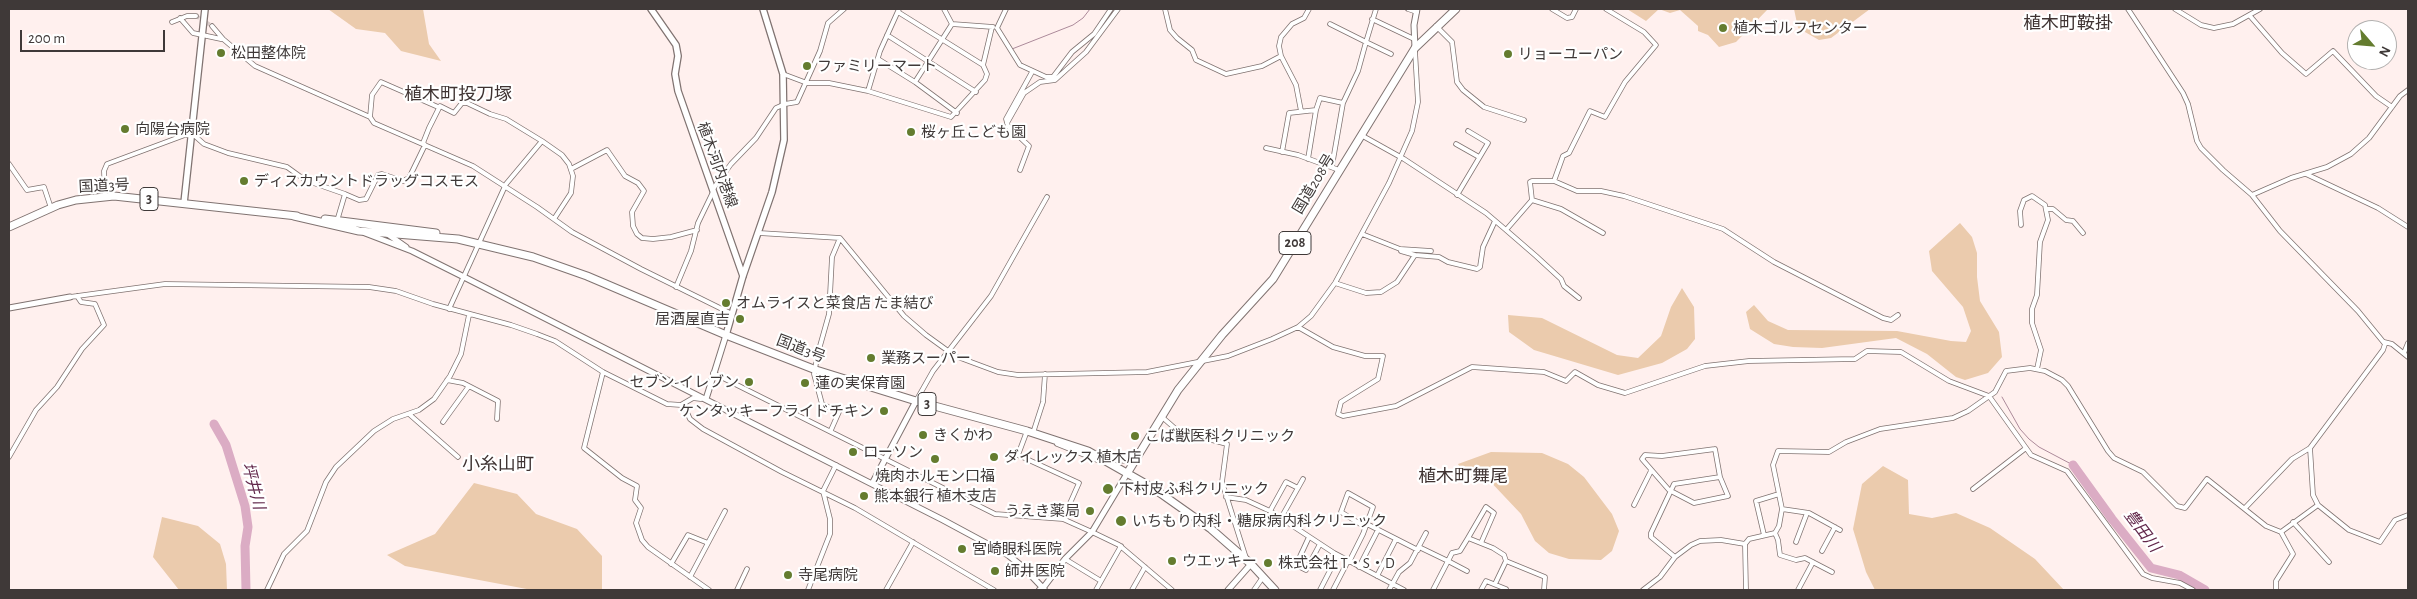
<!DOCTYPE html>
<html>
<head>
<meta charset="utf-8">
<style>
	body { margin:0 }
	#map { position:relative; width:2417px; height:599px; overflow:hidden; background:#fff0ee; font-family:"Alegreya Sans",sans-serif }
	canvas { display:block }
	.frame { position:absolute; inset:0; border:10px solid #3f3938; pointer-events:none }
	.north { position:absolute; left:2347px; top:20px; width:50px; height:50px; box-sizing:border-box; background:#fff; border:1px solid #b2b0af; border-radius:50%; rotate:117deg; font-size:14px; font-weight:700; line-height:20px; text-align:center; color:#3f3938 }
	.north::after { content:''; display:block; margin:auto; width:18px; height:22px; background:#647c2f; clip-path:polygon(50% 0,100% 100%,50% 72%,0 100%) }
	.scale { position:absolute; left:20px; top:30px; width:145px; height:22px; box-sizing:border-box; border:2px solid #3f3938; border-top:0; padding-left:6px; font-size:15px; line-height:18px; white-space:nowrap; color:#3f3938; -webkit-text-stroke:4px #fff; paint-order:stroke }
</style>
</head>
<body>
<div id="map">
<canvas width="2417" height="599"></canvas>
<div class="frame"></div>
<div class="north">N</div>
<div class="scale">200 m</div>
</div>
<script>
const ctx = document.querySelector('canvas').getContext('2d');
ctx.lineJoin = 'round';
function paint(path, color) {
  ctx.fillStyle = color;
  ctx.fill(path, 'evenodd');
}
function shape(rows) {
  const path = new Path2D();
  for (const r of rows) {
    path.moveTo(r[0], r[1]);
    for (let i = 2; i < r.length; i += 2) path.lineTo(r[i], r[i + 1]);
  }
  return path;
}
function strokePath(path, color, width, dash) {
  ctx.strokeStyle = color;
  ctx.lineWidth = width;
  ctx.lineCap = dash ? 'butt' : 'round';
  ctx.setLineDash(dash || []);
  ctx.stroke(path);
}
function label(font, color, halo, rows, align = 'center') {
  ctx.font = font + ' "Alegreya Sans","Noto Sans JP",sans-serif';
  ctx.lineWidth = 4.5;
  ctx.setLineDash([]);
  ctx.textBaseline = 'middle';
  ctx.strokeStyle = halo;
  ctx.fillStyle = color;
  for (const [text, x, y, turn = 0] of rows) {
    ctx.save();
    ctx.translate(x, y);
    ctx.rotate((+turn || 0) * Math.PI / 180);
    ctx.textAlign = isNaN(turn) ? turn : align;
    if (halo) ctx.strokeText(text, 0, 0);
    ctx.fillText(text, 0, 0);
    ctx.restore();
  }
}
paint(shape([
	[328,9,423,9,429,44,441,61,401,51,385,33,356,29],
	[1627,9,1768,9,1736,42,1719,47,1708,35,1698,31,1698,26,1680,10,1670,13,1659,9,1646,21],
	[1794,9,1870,9,1831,38,1819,40,1798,28],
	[1960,223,1972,237,1977,253,1977,277,1980,301,1999,332,2002,357,1988,373,1965,380,1956,377,1927,354,1896,338,1822,348,1793,347,1774,344,1750,329,1746,312,1754,305,1768,321,1788,330,1897,331,1951,341,1966,342,1971,331,1963,307,1932,271,1929,251],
	[1682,288,1694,307,1695,339,1687,349,1662,363,1618,375,1534,350,1509,332,1508,315,1542,318,1617,355,1638,358,1661,336,1671,307],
	[1491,452,1542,453,1568,464,1584,477,1612,514,1619,531,1612,551,1601,560,1569,559,1549,553,1535,541,1521,514,1487,478,1466,478,1458,464],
	[1883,466,1908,480,1909,514,1932,518,1956,513,1990,528,2035,559,2064,590,1875,590,1866,572,1853,529,1862,484],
	[474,483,517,494,536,514,577,529,602,556,602,590,532,590,405,566,387,555,435,534],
	[162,517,198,526,220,544,226,564,227,590,179,590,153,557]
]), '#ebcbad');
strokePath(shape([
	[1012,49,1073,25,1083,18,1090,9],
	[2002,397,2020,429,2029,439,2039,447,2073,465]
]), '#ac8a9a', 1);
strokePath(shape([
	[214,424,226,445,245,506,248,527,245,546,246,590],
	[2073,465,2112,519,2151,568,2179,575,2205,590]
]), '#dbacc4', 9);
strokePath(shape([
	[196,16,212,26]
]), '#d9cbca', 4, [4, 2]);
const minor = shape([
	[944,9,952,24,993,27],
	[1165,9,1170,30,1177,38,1192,50,1196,60,1226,74,1262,66,1281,56,1279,46,1281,37,1292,24,1304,18,1309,9],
	[1376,9,1366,42,1391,54],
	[1408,9,1417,12],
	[1552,9,1567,18,1572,17,1576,9],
	[2128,9,2183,93,2188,104,2197,141,2201,148,2223,170,2252,195,2280,231,2358,311,2385,344,2383,350,2310,448,2292,459,2245,508],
	[2175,9,2201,25,2214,28,2233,24,2260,9],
	[898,12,983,65],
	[2250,16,2282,53,2306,74,2333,51,2376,96,2392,107],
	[180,18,193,33,221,39],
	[1372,19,1414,39],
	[172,22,187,16,196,16],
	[1330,24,1366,42,1358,71,1343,103,1332,166],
	[212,26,223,39,255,66,370,117,374,123,473,166,537,207,572,232,641,269,732,314],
	[1436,26,1452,42,1457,82,1463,90,1484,107,1524,120],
	[997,28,1020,65,1046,77,1053,77,1072,52,1094,34,1111,9],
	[997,28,1006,9],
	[887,35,976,92],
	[1281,56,1296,85,1301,111],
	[878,59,915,82,957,113],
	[783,74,807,83,829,83,868,91,951,117,985,80,987,74,983,65,992,27],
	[915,82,952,24],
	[868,91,880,51,899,9],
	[1316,110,1320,98,1343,103],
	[370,117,372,95,381,82,438,107],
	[1007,123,1024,93,1040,82,1055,80,1066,70,1086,52,1118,9],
	[1361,135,1404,159,1486,213,1506,230,1532,200,1530,182,1532,181,1554,181,1577,191,1601,191,1624,196,1723,229,1774,262,1883,318,1891,320,1898,315],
	[1456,144,1479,157],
	[1266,148,1298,155,1339,170],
	[1282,152,1289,113,1316,110,1308,159],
	[9,164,27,190,44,187,51,208],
	[571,169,607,150,625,176,638,183,644,191,632,212,633,226,637,234,642,238,653,239,671,237,697,230],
	[1020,170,1029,146,1008,126,1006,119,1032,72],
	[2306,174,2378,208,2408,227],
	[1554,181,1563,156,1569,153,1590,111,1605,117,1625,82,1656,45,1644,32,1606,9],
	[713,189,731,164,756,138,776,108,785,104,797,102,820,51,828,23,844,9],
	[1457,195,1488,143,1468,131],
	[2252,195,2291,178,2327,167,2351,154,2369,138,2400,96,2408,90],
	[105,197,104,171,107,164,185,135,195,136,204,144,228,153,287,167,305,180,345,194],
	[1532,200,1561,209,1603,233],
	[2046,209,2053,209,2066,220,2073,221,2083,233],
	[337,221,345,194,359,200,366,199,378,175,382,174,403,181,409,178,425,145,423,143,429,128,440,106,454,113,462,103,467,103,490,114,506,119,542,141],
	[2021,225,2020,211,2024,200,2032,196,2045,205,2048,220,2040,242,2037,295,2032,309,2032,323,2041,350,2037,369],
	[1506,230,1536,256,1561,279,1564,286,1579,298],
	[759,233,840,238,904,316,926,335,955,356,998,372,1018,375,1147,372,1228,356,1272,339,1298,327,1311,316,1335,283,1389,183,1412,131,1418,102,1415,51],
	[1362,234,1400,249,1431,251],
	[1401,251,1415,255],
	[1335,283,1366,293,1381,292,1397,282,1415,255,1439,257,1448,262,1477,269,1480,267,1483,247,1495,221],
	[676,287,691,251,698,223,713,192],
	[70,297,165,284,369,287,396,291,433,304,511,325,537,334,555,341,603,372,667,404,681,405,693,398,701,399],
	[449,309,506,184,542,141,562,155,569,164,573,176,571,193,554,219],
	[1298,327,1333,347,1365,356,1383,356,1378,379,1341,402,1338,414,1343,416,1396,406,1472,367,1544,372,1566,381,1575,372,1598,385,1625,393,1705,366,1749,361,1855,359,1867,351,1901,352,1949,381,1989,396,2031,455,2067,471,2143,574,2152,578,2180,583,2193,590],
	[2384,342,2392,344,2408,357],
	[2404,353,2408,343],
	[603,372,584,448,622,478,637,486,635,500,641,508,636,523,642,540,648,547,709,590],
	[713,373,995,514,1063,519,1092,532,1119,545,1172,590],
	[447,380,463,383,498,401,497,419],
	[916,401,933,371,991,296,1047,197],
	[683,404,690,419,703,429,782,472,855,508,994,590],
	[409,414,458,457],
	[1162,417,1178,431,1227,444,1222,482,1246,558],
	[443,422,469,386],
	[831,430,839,412,822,404,814,374,818,353,829,314,832,257,840,238],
	[1027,431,1018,455,1079,483,1063,519],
	[1033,433,1043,402,1045,374],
	[1057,444,1102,462],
	[2310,448,2313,495,2318,505,2349,530,2380,542,2395,520,2408,515],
	[1715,449,1720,477,1728,496,1694,503,1669,490,1642,459,1645,455,1662,456,1715,449],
	[9,457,36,410,57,387,82,349,104,325,95,304,81,302,77,296],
	[1973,489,2026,448],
	[1226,497,1246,500,1270,511,1334,553,1404,590],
	[1634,505,1651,471],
	[1782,509,1809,513,1840,530],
	[1270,511,1286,482,1298,488],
	[1281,518,1303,479],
	[2293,522,2329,562],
	[1367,524,1418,550],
	[2281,532,2318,505],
	[1775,533,1778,540,1780,555,1796,560,1805,558,1832,572],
	[1764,535,1756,501,1779,494],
	[1309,537,1296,565,1306,570,1320,544],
	[1468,538,1486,507,1494,513,1481,543],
	[1796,542,1807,513],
	[1745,544,1746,590],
	[1419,547,1448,561,1433,590],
	[1822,551,1835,527],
	[1675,557,1651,537,1651,533,1674,484,1720,477],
	[1065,559,1101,581],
	[1349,562,1363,534,1373,507,1348,493,1341,512,1365,527],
	[671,564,688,535,708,543],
	[1359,567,1378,530],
	[1467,571,1448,561,1452,553,1460,551,1468,538,1493,548,1504,555,1506,561],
	[1377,576,1396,539],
	[690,577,725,511],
	[1495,584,1506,561,1545,577,1544,590],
	[267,590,284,554,307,531,326,482,336,467,374,431,393,419,419,410,434,399,450,376,461,354,469,315],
	[737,590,747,569],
	[808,590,830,534,830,519,823,491,836,465],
	[886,590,913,542],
	[1096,590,1121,546],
	[1132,590,1145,567],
	[1254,590,1263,577],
	[1320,590,1338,555],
	[1333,590,1348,561],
	[1389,590,1399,572,1410,563,1426,533],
	[1481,590,1486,581,1506,589],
	[1643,590,1660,577,1675,557,1691,545,1700,541,1721,540,1745,544,1749,539,1775,533,1779,526,1782,509,1773,465,1778,451,1829,452,1846,442,1880,429,1953,418,1968,411,1995,392,2006,371,2030,368,2045,371,2062,380,2068,386,2108,451,2114,458,2143,472,2177,506,2185,508,2207,479,2266,526,2281,532,2293,554,2276,581,2276,590],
	[1798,590,1813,562]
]);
const tertiary = shape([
	[1415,48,1414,25,1417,9],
	[365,233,412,251,464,277,943,520,1008,555,1023,567,1043,588,1065,559,1092,532,1128,472],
	[386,233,406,247],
	[9,308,70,297],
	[706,399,726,335],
	[872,484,916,401],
	[1228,590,1251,564]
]);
const secondary = shape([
	[651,9,676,45,678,56,675,74,678,91,743,276],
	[184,203,205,9],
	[726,335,743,276,772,192,784,140,783,74,763,9]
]);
const primary = shape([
	[1040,590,1043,588,1044,590]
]);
const trunk = shape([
	[294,216,359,231,458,239,533,257,587,276,726,335,816,370,916,401,1027,431,1088,451,1153,488,1211,529,1251,564,1275,590],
	[325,219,436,233],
	[9,227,58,205,76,200,114,196,297,216],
	[1103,456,1118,459,1127,459,1138,454],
	[1128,472,1178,390,1222,335,1273,279,1415,48,1456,9]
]);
strokePath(minor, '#807371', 5.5);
strokePath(tertiary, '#807371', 7);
strokePath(secondary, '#807371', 8);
strokePath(primary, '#807371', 8);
strokePath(trunk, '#807371', 9);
strokePath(minor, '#fff', 4);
strokePath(tertiary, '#fff', 5);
strokePath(secondary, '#fff', 5.5);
strokePath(primary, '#fff', 6);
strokePath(trunk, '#fff', 7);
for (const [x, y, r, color] of [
	[1723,28,5,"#647c2f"],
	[221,53,5,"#647c2f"],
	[1508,54,5,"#647c2f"],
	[807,66,5,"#647c2f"],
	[125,129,5,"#647c2f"],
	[911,132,5,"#647c2f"],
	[244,181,5,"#647c2f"],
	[726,303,5,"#647c2f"],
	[740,319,5,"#647c2f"],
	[871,358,5,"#647c2f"],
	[749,382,5,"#647c2f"],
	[805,383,5,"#647c2f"],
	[884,411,5,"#647c2f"],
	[923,435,5,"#647c2f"],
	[1135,436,5,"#647c2f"],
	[853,452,5,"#647c2f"],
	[994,457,5,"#647c2f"],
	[935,459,5,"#647c2f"],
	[1108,489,6,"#647c2f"],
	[864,496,5,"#647c2f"],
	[1090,511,5,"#647c2f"],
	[1121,521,6,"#647c2f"],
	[962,549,5,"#647c2f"],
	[1172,561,5,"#647c2f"],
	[1268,563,5,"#647c2f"],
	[995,571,5,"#647c2f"],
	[788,575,5,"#647c2f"]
]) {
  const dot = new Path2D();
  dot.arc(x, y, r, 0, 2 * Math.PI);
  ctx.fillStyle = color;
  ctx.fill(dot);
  strokePath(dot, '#fff', 2);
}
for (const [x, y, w] of [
	[149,199,18],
	[1295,243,32],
	[927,404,18]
]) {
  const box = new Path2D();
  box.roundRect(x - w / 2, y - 11.5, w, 23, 4);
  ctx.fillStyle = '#fff';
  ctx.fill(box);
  strokePath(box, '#3f3938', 1);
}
label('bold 14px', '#3f3938', null, [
	["3",149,199],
	["208",1295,243],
	["3",927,404]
]);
label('15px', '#3f3938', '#fff', [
	["植木ゴルフセンター",1733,28],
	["松田整体院",231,53],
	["リョーユーパン",1518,54],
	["ファミリーマート",817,66],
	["向陽台病院",135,129],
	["桜ヶ丘こども園",921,132],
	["ディスカウントドラッグコスモス",254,181],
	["オムライスと菜食店 たま結び",736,303],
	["居酒屋直吉",730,319,"right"],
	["業務スーパー",881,358],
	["セブン-イレブン",739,382,"right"],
	["蓮の実保育園",815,383],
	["ケンタッキーフライドチキン",874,411,"right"],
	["きくかわ",933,435],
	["こば獣医科クリニック",1145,436],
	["ローソン",863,452],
	["ダイレックス 植木店",1004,457],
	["焼肉ホルモン口福",935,476,"center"],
	["下村皮ふ科クリニック",1119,489],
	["熊本銀行 植木支店",874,496],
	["うえき薬局",1080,511,"right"],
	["いちもり内科・糖尿病内科クリニック",1132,521],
	["宮崎眼科医院",972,549],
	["ウエッキー",1182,561],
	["株式会社 T・S・D",1278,563],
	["師井医院",1005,571],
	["寺尾病院",798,575]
], 'left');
label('15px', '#3f3938', '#fff', [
	["植木河内港線",717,165,70],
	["国道208号",1314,184,-59],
	["国道3号",104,186,-3],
	["国道3号",801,349,21]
]);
label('italic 16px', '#62284b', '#fff', [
	["坪井川",253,486,75],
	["豊田川",2142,531,53]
]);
label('18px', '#3f3332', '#fff', [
	["植木町鞍掛",2068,24],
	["植木町投刀塚",458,95],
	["小糸山町",498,465],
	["植木町舞尾",1463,477]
]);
</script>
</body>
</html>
